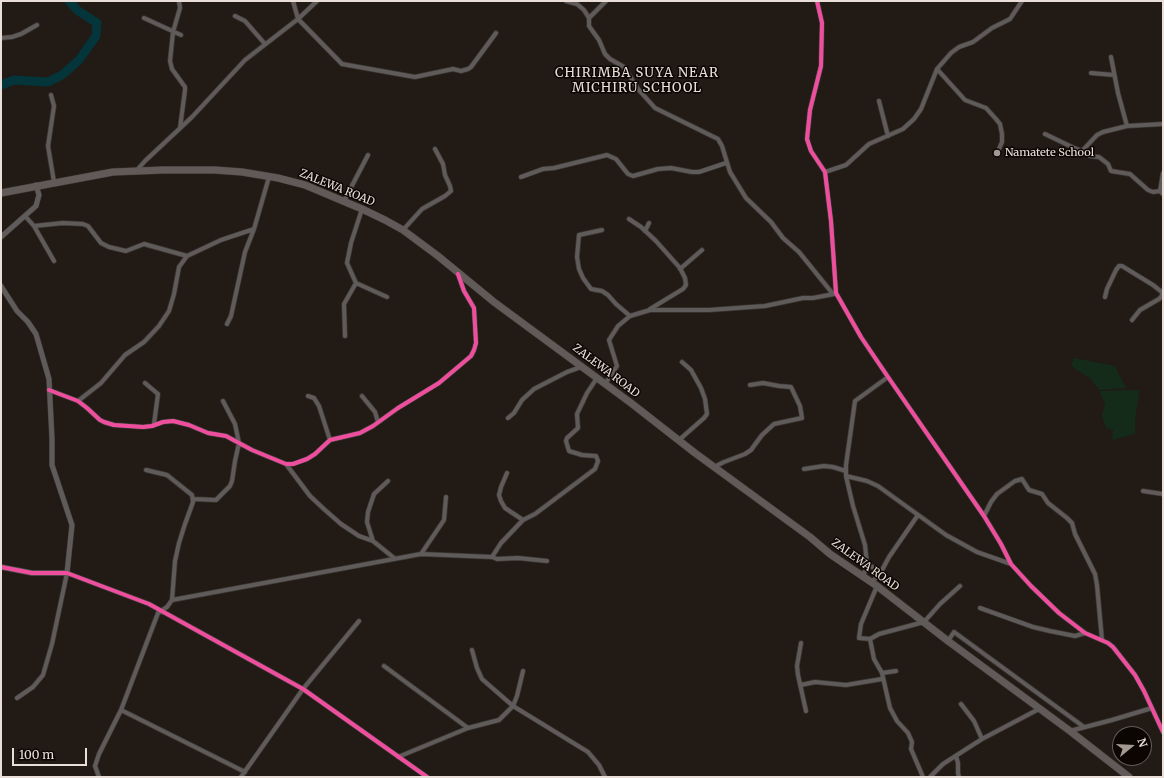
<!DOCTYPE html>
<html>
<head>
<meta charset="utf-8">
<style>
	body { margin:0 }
	#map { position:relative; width:1164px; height:778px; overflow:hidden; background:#211a15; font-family:Merriweather,serif }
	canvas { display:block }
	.frame { position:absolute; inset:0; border:2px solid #e9dfd8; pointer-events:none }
	.north { position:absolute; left:1112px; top:726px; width:40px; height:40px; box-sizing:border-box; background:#0c0603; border:1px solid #645d58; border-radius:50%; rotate:72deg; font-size:11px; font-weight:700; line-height:16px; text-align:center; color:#e9dfd8 }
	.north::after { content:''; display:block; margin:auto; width:14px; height:18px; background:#a39a94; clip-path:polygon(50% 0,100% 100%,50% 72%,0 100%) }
	.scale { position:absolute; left:12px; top:748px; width:75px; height:18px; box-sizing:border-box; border:2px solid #e9dfd8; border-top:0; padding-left:5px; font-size:12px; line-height:14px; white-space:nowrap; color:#e9dfd8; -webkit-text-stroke:3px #0c0603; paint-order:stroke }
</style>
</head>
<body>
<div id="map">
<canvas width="1164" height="778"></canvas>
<div class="frame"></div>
<div class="north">N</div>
<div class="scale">100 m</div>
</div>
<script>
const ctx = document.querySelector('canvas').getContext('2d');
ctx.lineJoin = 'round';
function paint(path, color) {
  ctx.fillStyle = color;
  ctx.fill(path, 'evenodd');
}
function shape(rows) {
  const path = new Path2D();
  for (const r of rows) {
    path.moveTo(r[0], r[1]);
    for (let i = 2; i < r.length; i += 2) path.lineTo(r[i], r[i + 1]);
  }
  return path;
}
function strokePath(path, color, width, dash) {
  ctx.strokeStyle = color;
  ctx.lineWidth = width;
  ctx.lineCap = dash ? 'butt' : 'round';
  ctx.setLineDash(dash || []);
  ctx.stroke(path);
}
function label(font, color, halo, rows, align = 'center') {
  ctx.font = font + ' Merriweather,serif';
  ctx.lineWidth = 3;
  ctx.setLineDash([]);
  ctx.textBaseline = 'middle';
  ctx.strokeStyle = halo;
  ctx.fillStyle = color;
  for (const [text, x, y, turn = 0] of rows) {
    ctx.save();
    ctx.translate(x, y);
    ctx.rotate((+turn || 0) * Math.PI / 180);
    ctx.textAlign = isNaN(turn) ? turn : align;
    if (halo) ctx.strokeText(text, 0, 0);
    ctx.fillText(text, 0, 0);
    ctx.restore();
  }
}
paint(shape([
	[1074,358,1115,366,1126,388,1099,390,1091,379,1071,366],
	[1140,390,1135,419,1135,434,1112,440,1113,430,1106,428,1102,416,1105,403,1099,391]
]), '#152b1a');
strokePath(shape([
	[1,85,14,80,48,82,62,75,79,60,96,36,97,23,77,10,69,1]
]), '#03353b', 9);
const minor = shape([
	[179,1,180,8,173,32,170,61,172,69,185,87,185,90,180,128],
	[293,1,298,19,342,64,415,77,453,69,461,71,468,69,471,67,496,33],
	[566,1,577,4,584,10,589,18,589,26,599,40,605,54,610,59,624,67,638,89,655,108,718,139,722,146,730,172,746,198,771,222,783,238,799,252,833,294],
	[817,1,822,23,821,66,810,110,807,139,811,151,825,172,831,221,836,293,861,337,888,377,984,516,1001,544,1011,564,1031,586,1059,613,1085,633,1108,643,1113,647,1135,675,1144,691,1163,732],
	[235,16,245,21,265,44],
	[144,18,181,35],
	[589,18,606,1],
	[1,38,12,37,21,34,37,25],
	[1111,57,1118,93,1127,126],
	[937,69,965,100,986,108,996,119,1000,124,1002,134,1002,142,999,149],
	[1091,73,1114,75],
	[51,95,54,106,48,146,54,182],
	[879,101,888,136],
	[1045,134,1072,147,1082,151,1090,156,1099,157,1108,164,1111,171,1130,174,1148,190,1153,192,1160,191,1163,194],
	[1082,151,1097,135,1103,132,1127,126,1163,124],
	[137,170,145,161,192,117,245,60,298,19,317,1],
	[825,172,846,165,869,144,903,129,914,119,921,109,937,69,951,53,959,47,973,42,992,28,1010,19,1022,1],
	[521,177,543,169,554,168,607,155,616,159,628,174,633,176,658,169,671,168,692,172,699,172,726,163],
	[1160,191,1163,173],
	[344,201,368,155],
	[362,209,351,243,347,263,356,283,387,297],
	[25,216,34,226,54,261],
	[629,219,641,227,656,241,680,268,685,278,686,285,683,289,650,309],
	[34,226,63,223,83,224,88,226,101,243,109,247,126,251,144,244,187,256],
	[403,230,422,209,445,196,451,191,450,186,445,175,443,164,435,149],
	[602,230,579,235,577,257,579,269,583,278,591,289,602,291,608,295,616,304,630,316],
	[645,231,649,223],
	[680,269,702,250],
	[1105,297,1107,289,1116,270,1119,266,1122,266,1153,285,1163,293],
	[1132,320,1140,310,1159,299,1162,296,1162,293],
	[227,324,231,316,245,252,254,229],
	[345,336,344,304,356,283],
	[145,383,158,394,154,424],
	[605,384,617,366,609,340,618,326,630,316,650,310,709,310,765,306,803,298,813,298,834,294],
	[49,390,78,401,87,408,100,420,104,422,114,425,143,427,152,426,163,422,173,421,189,425,208,433,226,436,252,450,286,464,293,464,307,459,315,454,330,440,360,433,373,426,398,408,439,383,471,356,474,350,476,343,474,308,464,291,458,274],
	[308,396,314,398,319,406,330,440],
	[362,396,375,412,378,422],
	[78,401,101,383,125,355,144,342,159,326,169,311,174,294,179,267,187,256,221,240,254,229,269,177],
	[508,418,514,413,522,400,534,389,567,372,581,367],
	[679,440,704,418,707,414,705,399,701,388,691,370,682,362],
	[286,464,310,496,325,510,341,524,359,536,373,541,394,558],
	[714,467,724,462,745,454,751,450,762,435,774,424,802,418,800,406,791,387,779,386,763,383,750,385],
	[804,469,824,466,833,467,846,471],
	[507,473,501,487,499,495,501,501,505,508,523,520],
	[846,476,867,481,878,486,946,535,977,552,1011,564],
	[1143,491,1163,494],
	[194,499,216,500,230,486,232,481,235,461,239,443,235,424,223,401],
	[984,516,991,502,997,494,1015,481,1022,479,1029,490,1042,494,1048,503,1067,518,1072,523,1075,534,1095,574,1097,585,1102,640],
	[373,541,367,522,368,512,374,494,388,481],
	[421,554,444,520,446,497],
	[492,557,501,543,523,520,535,514,595,469,598,461,596,456,582,455,569,451,566,441,567,438,578,428,577,414,587,393,597,378],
	[867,564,881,572],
	[863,577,867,564,865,545,853,506,846,476,846,465,855,401,888,377],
	[872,582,881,572,889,557,918,515],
	[877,586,861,624,859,638,870,639,879,634,924,622,940,604,960,586],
	[172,600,421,554,492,557,497,559,518,558,547,561],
	[980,608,1033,627,1050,631,1075,636,1085,633],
	[870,639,874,659,882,673,896,671],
	[948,641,954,632,1084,727],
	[801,643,797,666,798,675,806,711],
	[472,650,477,668,482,679,513,706,588,752,599,765,605,777],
	[384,666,468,728],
	[882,673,890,708,897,721,908,733,912,742,911,749,923,777],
	[801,685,815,682,846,685,882,679],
	[17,698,33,687,43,675,52,644,67,573,149,604,303,689,427,777],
	[961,704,974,721,982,739],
	[121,710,245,772],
	[1070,731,1112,720,1152,708],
	[956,756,958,763,958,773,959,777],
	[398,757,468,728,499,720,513,706,517,696,523,671],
	[99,777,95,766,99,754,121,710,158,613,167,607,172,600,175,561,179,543,185,524,193,502,192,495,167,475,146,470],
	[241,777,303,689,359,621],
	[930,777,943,764,982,739,1039,709]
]);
const tertiary = shape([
	[1,237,36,206,39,195,36,185],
	[1,286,17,311,28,322,36,334,49,379,52,439,52,465,72,525,67,573,32,573,1,567]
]);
const trunk = shape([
	[1,193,113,172,163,170,215,170,242,172,278,178,305,185,362,209,385,220,403,230,438,256,494,302,631,403,695,453,810,537,830,554,877,586,948,641,1070,731,1129,777]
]);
strokePath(minor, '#3c3631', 5.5);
strokePath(tertiary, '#3c3631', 6);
strokePath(trunk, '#3c3631', 8);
strokePath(minor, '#5f5b5a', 4);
strokePath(tertiary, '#5f5b5a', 5);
strokePath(trunk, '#605a58', 7);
strokePath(shape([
	[817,1,822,23,821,66,810,110,807,139,811,151,825,172,831,221,836,293,861,337,888,377,984,516,1001,544,1011,564,1031,586,1059,613,1085,633,1108,643,1113,647,1135,675,1144,691,1163,732],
	[49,390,78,401,87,408,100,420,104,422,114,425,143,427,152,426,163,422,173,421,189,425,208,433,226,436,252,450,286,464,293,464,307,459,315,454,330,440,360,433,373,426,398,408,439,383,471,356,474,350,476,343,474,308,464,291,458,274],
	[1,567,32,573,67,573,149,604,303,689,427,777]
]), '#ef4d9e', 4);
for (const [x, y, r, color] of [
	[997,153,4,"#a39a94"]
]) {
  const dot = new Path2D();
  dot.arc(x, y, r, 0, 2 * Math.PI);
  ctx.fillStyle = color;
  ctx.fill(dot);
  strokePath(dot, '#0c0603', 1.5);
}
label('11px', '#e9dfd8', '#0c0603', [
	["Namatete School",1005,153]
], 'left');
label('11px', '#e9dfd8', '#0c0603', [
	["ZALEWA ROAD",337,188,22],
	["ZALEWA ROAD",606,371,37],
	["ZALEWA ROAD",865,565,36]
]);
ctx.letterSpacing = '1px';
label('13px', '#e9dfd8', '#0c0603', [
	["CHIRIMBA SUYA NEAR",637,73],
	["MICHIRU SCHOOL",637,88]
]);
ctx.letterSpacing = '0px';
</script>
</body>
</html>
